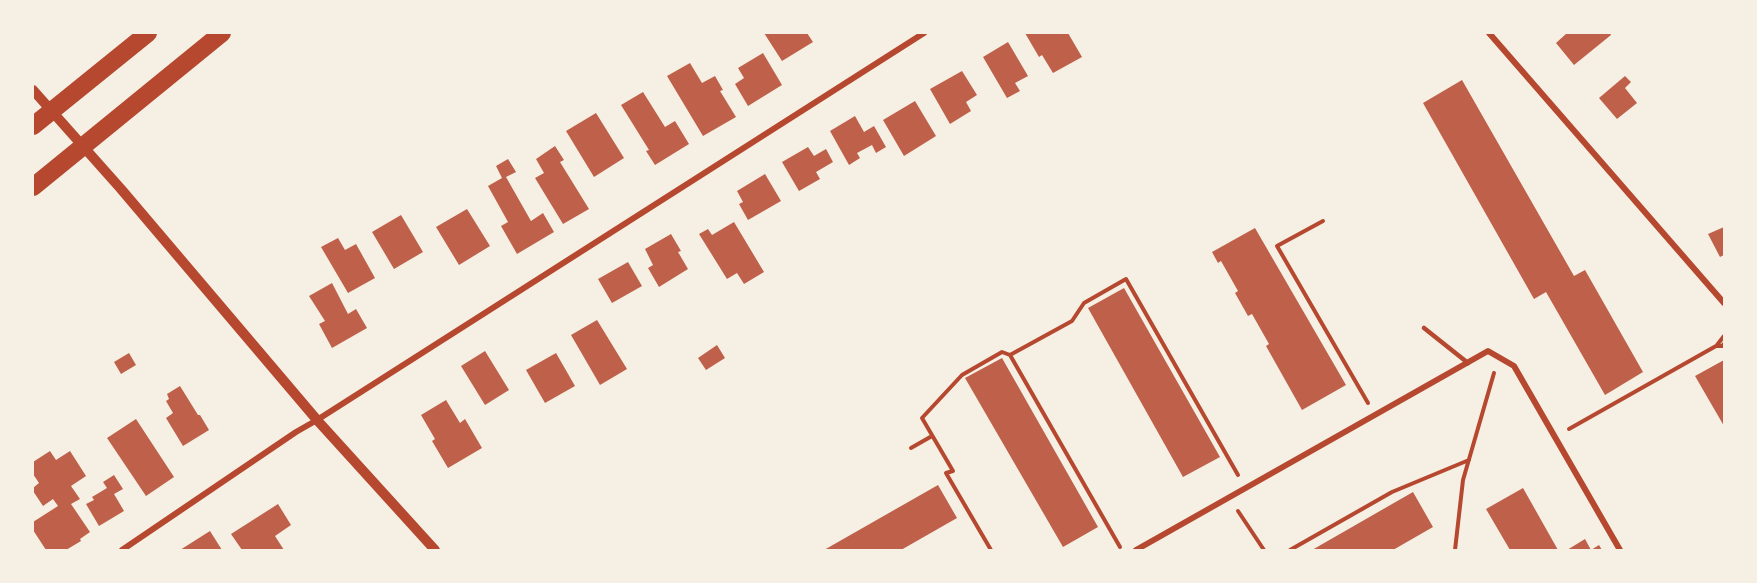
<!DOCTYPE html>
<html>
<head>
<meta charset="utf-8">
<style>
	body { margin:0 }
	#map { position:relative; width:1757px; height:583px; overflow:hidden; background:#f6efe4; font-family:"PT Sans Narrow",sans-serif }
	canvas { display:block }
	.frame { position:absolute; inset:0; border:34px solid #f6efe4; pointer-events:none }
</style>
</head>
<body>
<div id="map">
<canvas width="1757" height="583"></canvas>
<div class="frame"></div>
</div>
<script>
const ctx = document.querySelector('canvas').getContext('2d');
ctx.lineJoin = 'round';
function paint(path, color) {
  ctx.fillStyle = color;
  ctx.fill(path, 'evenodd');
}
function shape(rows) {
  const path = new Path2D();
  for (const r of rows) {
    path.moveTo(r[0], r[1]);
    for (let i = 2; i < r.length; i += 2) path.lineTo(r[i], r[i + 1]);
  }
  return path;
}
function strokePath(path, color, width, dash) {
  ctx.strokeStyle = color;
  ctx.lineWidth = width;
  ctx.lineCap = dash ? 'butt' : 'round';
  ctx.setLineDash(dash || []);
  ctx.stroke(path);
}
paint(shape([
	[764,33,807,33,813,42,782,61],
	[1025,33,1068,33,1082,57,1053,73,1042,55,1039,57],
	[1567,33,1610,33,1611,35,1574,65,1556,43],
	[1008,42,1028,76,1015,83,1020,91,1007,98,983,57],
	[763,53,782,85,748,106,735,84,744,78,738,68],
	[690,63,702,83,715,76,723,90,720,91,736,117,703,136,667,76],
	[962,71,977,95,966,102,971,111,950,124,930,89],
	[1625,76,1631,82,1625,88,1637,103,1617,119,1599,98],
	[1462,80,1574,276,1585,270,1643,372,1605,395,1546,292,1534,299,1423,103],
	[643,92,665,127,675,121,689,144,655,165,646,151,649,150,621,105],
	[915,101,936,136,904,156,883,120],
	[596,113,624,158,594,177,566,131],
	[855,116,864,132,874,126,886,147,876,153,872,145,857,153,860,158,849,165,830,131],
	[555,146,564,160,560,162,589,209,563,224,535,178,544,173,536,159],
	[808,147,814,156,826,149,833,162,816,172,820,179,799,191,782,162],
	[508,159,516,172,506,177,531,221,543,213,554,232,517,254,501,226,508,222,488,186,502,178,496,166],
	[765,174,781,201,748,220,739,204,743,202,737,191],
	[467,209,490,246,459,265,436,227],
	[401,215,423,252,394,269,372,232],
	[734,222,764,272,744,284,737,273,727,279,699,234,708,229,712,235],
	[1724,227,1724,255,1720,257,1708,234],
	[1255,228,1346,385,1302,410,1266,346,1269,344,1252,314,1248,316,1235,293,1238,291,1221,261,1218,263,1212,252],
	[671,234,681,251,678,252,688,269,659,287,648,268,653,265,645,249],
	[338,238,345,250,356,244,375,278,348,293,321,247],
	[628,262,642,286,612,303,598,279],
	[332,283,348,314,356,309,367,328,332,348,319,324,325,321,309,296],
	[1124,288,1220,457,1183,477,1088,308],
	[597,320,627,369,600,385,571,335],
	[717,345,725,358,706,370,698,358],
	[485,351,509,390,485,405,461,366],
	[129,353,136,365,121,374,114,362],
	[556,353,575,386,545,403,526,370],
	[1002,358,1098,527,1063,547,965,378],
	[1724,360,1724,426,1695,376],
	[180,386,198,415,200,415,209,430,183,446,166,418,173,413,166,401,169,399,167,394],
	[446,400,460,423,465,419,482,448,448,468,432,441,435,439,421,415],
	[136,419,174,477,146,496,107,438],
	[50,451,56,460,70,451,86,476,71,486,80,499,71,504,90,532,80,539,81,541,66,550,46,550,33,530,33,522,58,506,53,499,43,506,33,491,33,488,39,483,33,474,33,462],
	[114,475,123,489,114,494,124,511,99,526,86,504,94,500,92,497,107,488,103,482],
	[938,485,957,518,901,550,824,550],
	[1523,488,1558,550,1510,550,1486,509],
	[1413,492,1433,527,1393,550,1312,550],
	[278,504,291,525,275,536,284,550,242,550,231,534],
	[210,531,222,550,180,550],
	[1585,539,1591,550,1599,545,1602,550,1567,550]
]), '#bf614a');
strokePath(shape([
	[1323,221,1277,246,1368,403],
	[1717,345,1724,336],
	[1569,429,1716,346,1722,346,1724,344],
	[911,448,932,436],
	[1238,511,1264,550],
	[1120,547,1010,355,1072,321,1084,303,1126,279,1238,475],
	[991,550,946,473,953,471,922,418,962,375,1002,352,1010,355],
	[1290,550,1392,492,1469,460],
	[1455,550,1463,480,1494,373]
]), '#b5482f', 4);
strokePath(shape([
	[1424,328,1468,363]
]), '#b5482f', 4.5);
strokePath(shape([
	[1489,33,1724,303],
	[122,550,296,432,317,420,924,33],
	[1136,550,1488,351,1514,366,1620,550]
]), '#b5482f', 6);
strokePath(shape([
	[33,90,121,189,317,420,435,550]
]), '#b5482f', 10);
strokePath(shape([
	[33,126,148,33],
	[33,187,222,33]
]), '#b5482f', 18);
</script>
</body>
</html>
